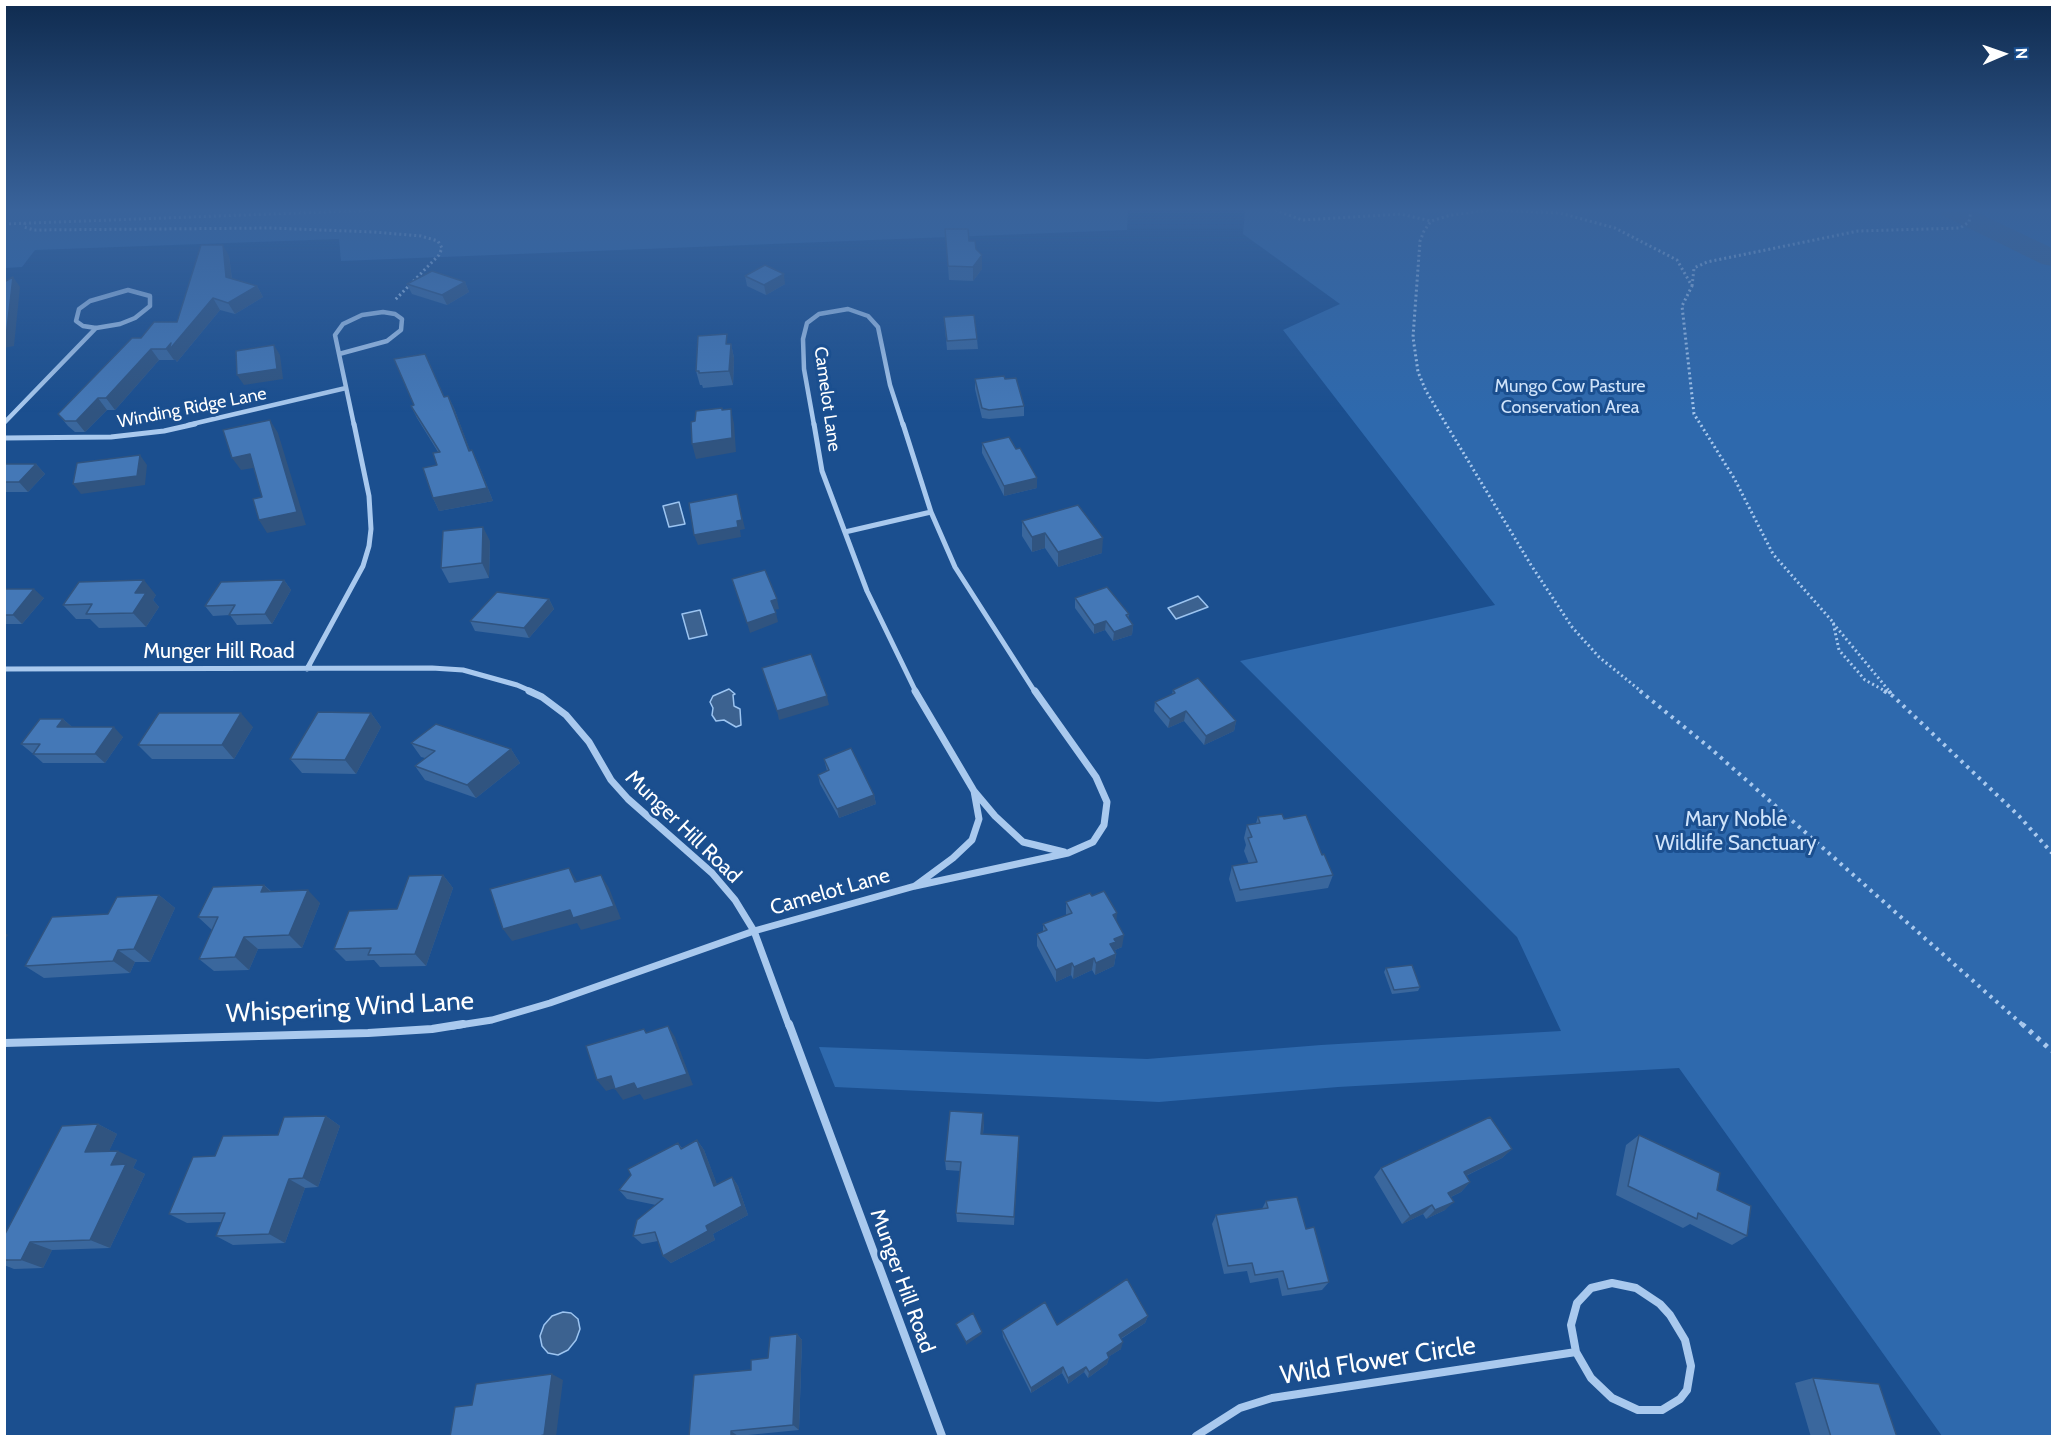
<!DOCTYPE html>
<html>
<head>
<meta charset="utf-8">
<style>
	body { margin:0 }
	#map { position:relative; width:2057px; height:1441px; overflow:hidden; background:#1b4f8f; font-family:Cabin,sans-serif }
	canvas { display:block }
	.frame { position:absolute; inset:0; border:6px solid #fff; pointer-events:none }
	.north { position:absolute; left:1973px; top:24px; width:60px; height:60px; -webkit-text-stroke:4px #1b4f8f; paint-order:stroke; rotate:88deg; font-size:16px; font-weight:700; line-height:24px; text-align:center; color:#fff }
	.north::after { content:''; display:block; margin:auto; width:21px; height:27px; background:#fff; clip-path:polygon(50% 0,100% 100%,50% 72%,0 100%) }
</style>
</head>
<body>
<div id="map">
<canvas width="2057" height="1441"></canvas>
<div class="frame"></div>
<div class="north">N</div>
</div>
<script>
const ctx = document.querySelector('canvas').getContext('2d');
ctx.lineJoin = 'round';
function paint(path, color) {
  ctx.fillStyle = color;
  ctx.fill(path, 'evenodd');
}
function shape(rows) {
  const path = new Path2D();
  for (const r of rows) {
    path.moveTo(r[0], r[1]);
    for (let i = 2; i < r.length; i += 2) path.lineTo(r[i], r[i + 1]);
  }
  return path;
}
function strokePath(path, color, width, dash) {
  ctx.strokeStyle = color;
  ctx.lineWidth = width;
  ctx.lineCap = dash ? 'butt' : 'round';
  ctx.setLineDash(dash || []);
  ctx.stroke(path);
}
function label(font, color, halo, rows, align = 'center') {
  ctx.font = font + ' Cabin,sans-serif';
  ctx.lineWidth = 6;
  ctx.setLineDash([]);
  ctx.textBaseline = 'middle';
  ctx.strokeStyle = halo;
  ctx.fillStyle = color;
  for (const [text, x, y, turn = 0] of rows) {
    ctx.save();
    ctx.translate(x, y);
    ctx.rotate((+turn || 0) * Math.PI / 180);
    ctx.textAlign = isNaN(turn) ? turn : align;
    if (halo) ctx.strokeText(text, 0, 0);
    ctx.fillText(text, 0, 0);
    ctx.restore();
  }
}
paint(shape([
	[4,210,1128,210,1127,230,341,261,339,239,35,250,22,267,5,268],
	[1245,210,2052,210,2052,1436,1942,1436,1679,1068,1338,1087,1159,1102,835,1087,819,1047,1147,1059,1321,1045,1561,1031,1517,937,1240,661,1495,605,1283,330,1340,304,1243,234]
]), '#2e69ad');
const water = shape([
	[679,502,685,524,669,527,663,506,679,502],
	[1198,596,1208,607,1176,619,1168,608,1198,596],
	[700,610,707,635,689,639,682,614,700,610],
	[729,689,735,694,733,695,734,706,740,709,741,725,736,727,724,720,716,721,712,715,713,708,710,702,713,696,729,689],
	[563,1312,571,1313,578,1319,580,1329,576,1340,568,1350,558,1355,548,1353,542,1346,540,1336,544,1325,552,1316,563,1312]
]);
paint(water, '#3c6290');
strokePath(water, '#9cc4f0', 1.5);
paint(shape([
	[1939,210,1972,210,2052,248,2052,266,2042,264,1942,215,1939,210]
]), '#3c6290');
strokePath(shape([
	[1275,210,1302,220,1401,214,1431,221],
	[1488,210,1451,215,1431,221,1424,231,1420,241,1413,337,1418,372,1426,391,1531,565,1572,627,1599,657,1642,692],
	[1496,210,1560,213,1615,228,1677,260,1692,286,1682,306,1694,414,1734,478,1773,554,1833,622,1839,650,1865,680,1887,692],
	[25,223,24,227,34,230,271,228,374,232,421,236,438,241,442,248,439,255,394,301],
	[4,224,377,210],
	[1692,286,1694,268,1707,262,1858,231,1960,228,1969,222,1971,210],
	[1833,623,1890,692]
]), '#a9c9ee', 3, [2, 3]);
strokePath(shape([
	[1640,691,1710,748,2024,1026],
	[1884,691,1893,696,2019,816,2052,853],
	[1889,691,1891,694]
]), '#a9c9ee', 4, [3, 5]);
strokePath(shape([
	[2022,1024,2052,1051]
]), '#a9c9ee', 5, [4, 6]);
strokePath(shape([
	[128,290,150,296,150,306,135,318,120,324,96,328,83,326,76,321,79,309,90,301,128,290],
	[383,312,395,314,402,319,401,330,387,341,339,354,335,335,343,324,362,315,383,312],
	[339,354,354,425],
	[4,423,96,328],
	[188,425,346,388],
	[814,425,804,369,803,339,807,323,819,314,848,309,868,316,878,327,890,385,903,425]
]), '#a9c9ee', 4.5);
strokePath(shape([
	[814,424,822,471,867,591,916,692],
	[903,424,931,512,955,567,1035,692],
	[4,438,111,437,164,431,195,424],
	[845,532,931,512],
	[4,669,432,668,463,670,517,685,533,692],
	[307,669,363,566,369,546,371,529,369,496,354,424]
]), '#a9c9ee', 5);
strokePath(shape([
	[529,691,542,697,566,715,589,742,611,780,628,799,712,873,735,900,754,931,789,1026],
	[974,791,995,816,1023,842,1064,852],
	[915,886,953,858,972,840,979,819,974,791,915,691],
	[915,886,1068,853,1093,842,1104,825,1107,802,1096,777,1035,691],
	[453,1026,492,1020,550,1003,754,931,915,886]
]), '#a9c9ee', 7);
strokePath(shape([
	[789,1024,942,1436],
	[4,1043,368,1033,432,1029,463,1024],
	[1612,1283,1636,1288,1660,1304,1670,1315,1685,1340,1691,1366,1687,1390,1680,1399,1662,1410,1638,1410,1612,1398,1591,1378,1576,1352,1571,1325,1577,1303,1591,1288,1612,1283],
	[1196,1436,1240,1408,1272,1398,1576,1352]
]), '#a9c9ee', 8);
paint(shape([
	[945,229,969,241,982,255,982,269,973,281,949,280],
	[229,256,232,279,257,286,263,297,235,314,220,310,177,362,175,359,174,360,159,360,115,410,107,410,85,432,75,432,68,426,58,414,141,338,177,322],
	[745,276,785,284,766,295,747,286],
	[465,282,469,292,447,305,412,294,407,284],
	[944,317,977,339,978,349,947,350],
	[729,344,731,344,734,358,733,385,703,388,702,385,700,385,696,371],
	[975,379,1005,379,1024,406,1024,416,989,419,982,418,975,389],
	[448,396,454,408,470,451,472,450,478,463,493,501,439,511,433,498,438,452,417,418,411,406],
	[982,443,1037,478,1037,488,1004,496,982,453],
	[4,464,36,464,45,474,28,492,4,492],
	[1022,521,1102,553,1058,567,1045,548,1032,552,1022,536],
	[490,541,489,578,449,583,441,568],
	[284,580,291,590,272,624,237,625,230,615,213,616,205,606],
	[4,589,44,598,22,624,4,624],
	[156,595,153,600,159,607,146,627,99,628,90,619,76,619,63,605],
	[1075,598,1129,614,1128,619,1133,625,1132,635,1113,641,1105,630,1094,634,1075,608],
	[549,599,554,609,529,638,475,631,470,621],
	[1173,690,1236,721,1234,731,1204,745,1184,721,1168,728,1154,711,1155,702,1172,694],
	[371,713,381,727,356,774,302,773,290,759],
	[63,719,72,727,123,737,105,763,43,763,33,754,33,753,32,753,21,744],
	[253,727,234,759,152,759,138,745],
	[411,743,511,749,520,763,476,798,425,780,415,766,425,758,421,757],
	[824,759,874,795,876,804,839,818,820,784,818,775,827,771],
	[1258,817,1284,819,1322,855,1333,875,1328,888,1236,902,1229,879,1232,866,1249,864,1244,851,1246,845,1244,838,1247,825,1256,823],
	[443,875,453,888,426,966,380,967,374,960,346,961,334,949,397,909],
	[264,885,271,891,320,903,302,948,258,949,249,970,214,971,199,959,212,930,198,917],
	[159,895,175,908,150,962,135,962,130,973,44,978,25,966,108,914],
	[1092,896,1116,922,1122,947,1115,950,1116,954,1114,966,1095,975,1092,970,1073,979,1071,975,1056,982,1037,946,1037,934,1043,932,1043,924,1066,915,1066,902],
	[1386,968,1420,987,1418,991,1392,994,1384,972],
	[326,1116,340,1126,318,1187,305,1188,285,1243,233,1245,216,1236,222,1222,187,1223,169,1214,215,1156,278,1135],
	[984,1123,983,1134,1019,1136,1014,1225,957,1222,956,1213,960,1171,946,1170,945,1161],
	[98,1124,117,1134,109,1151,137,1160,133,1168,145,1174,110,1248,52,1250,43,1268,14,1269,4,1265,4,1236],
	[1639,1135,1717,1190,1747,1236,1732,1245,1690,1224,1683,1228,1616,1195,1626,1145],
	[697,1140,704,1150,717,1185,732,1177,738,1186,748,1215,713,1234,715,1240,671,1263,663,1256,658,1241,642,1244,633,1236,656,1205,627,1199,619,1190,678,1143,682,1148],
	[1512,1149,1502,1158,1466,1176,1470,1182,1461,1192,1451,1197,1445,1210,1426,1219,1423,1214,1402,1224,1374,1177,1381,1168],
	[1266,1201,1306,1229,1329,1282,1322,1290,1282,1296,1278,1278,1250,1283,1247,1271,1224,1274,1212,1224,1216,1215,1262,1209],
	[1148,1316,1145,1323,1121,1339,1121,1349,1108,1357,1109,1358,1107,1364,1088,1378,1084,1372,1068,1384,1062,1373,1031,1393,1003,1337,1002,1330],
	[797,1334,802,1340,799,1430,738,1436,689,1437,751,1370,768,1358],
	[1813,1378,1897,1437,1811,1437,1795,1383]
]), '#3a679d');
paint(shape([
	[223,245,229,256,233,288,226,277],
	[982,255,982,269,973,281,973,267],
	[784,274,785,284,766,295,764,285],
	[13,277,20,287,14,346,4,348,4,337],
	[465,282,469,292,447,305,442,295],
	[257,286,263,297,235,314,228,303],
	[213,298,220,310,177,362,175,359,174,360,166,349],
	[731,344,734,358,733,385,729,371],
	[274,345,280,355,283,379,244,385,237,375],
	[151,349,159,360,115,410,106,398],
	[448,396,454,408,475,463,469,451],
	[98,398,107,410,85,432,76,421],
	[731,409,734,424,736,452,696,459,692,444],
	[270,420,278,433,306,525,267,533,259,520,297,512],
	[472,450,478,463,493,501,439,511,433,498],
	[250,454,259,467,241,470,232,458],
	[140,455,147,465,145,485,81,494,73,484],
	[36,464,45,474,28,492,19,482],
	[1037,478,1037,488,1004,496,1004,486],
	[737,494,745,529,740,530,741,537,698,545,694,535,737,521],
	[483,527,490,541,489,578,482,563],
	[1045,533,1045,548,1032,552,1032,537],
	[1103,538,1102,553,1058,567,1058,552],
	[144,580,156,595,153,600,159,607,146,627,133,613,135,593],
	[284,580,291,590,272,624,265,614],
	[34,589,44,598,22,624,13,615],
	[549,599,554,609,529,638,524,628],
	[777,599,779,609,774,610,771,601],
	[776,613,778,622,750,633,747,623],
	[1106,621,1105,630,1094,634,1094,625],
	[1133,625,1132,635,1113,641,1114,632],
	[827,696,829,705,779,720,777,711],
	[1186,711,1184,721,1168,728,1170,719],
	[241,713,253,727,234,759,222,745],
	[371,713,381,727,356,774,345,760],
	[63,719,73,728,57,727],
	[1236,721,1234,731,1204,745,1206,736],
	[114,727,123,737,105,763,95,754],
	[511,749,520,763,476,798,467,785],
	[874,795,876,804,839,818,837,809],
	[569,868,577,881,583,895,575,882],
	[443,875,453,888,426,966,415,954],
	[601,875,609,888,621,919,581,930,577,923,512,941,503,929],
	[264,885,277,898,261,892],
	[308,890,320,903,302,948,289,935],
	[159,895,175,908,150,962,134,949],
	[1117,913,1116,926,1113,915],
	[4,932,8,935,4,941],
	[1124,935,1122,947,1115,950,1114,954,1110,944,1114,939],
	[244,937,258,949,249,970,235,957],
	[118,950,135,962,130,973,113,961],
	[1116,954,1114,966,1095,975,1096,963],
	[1094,958,1092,970,1073,979,1074,967],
	[1072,963,1071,975,1056,982,1056,970],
	[668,1026,675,1037,693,1085,644,1100,640,1094,623,1100,615,1089],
	[611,1076,619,1087,606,1091,597,1080],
	[983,1113,984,1123,982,1144,981,1134],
	[326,1116,340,1126,318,1187,303,1178],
	[98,1124,117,1134,104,1162,85,1152],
	[1019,1136,1019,1146,1014,1225,1014,1217],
	[697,1140,704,1150,721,1195,714,1186],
	[1512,1149,1502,1158,1455,1181,1464,1172],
	[118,1151,137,1160,133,1168,145,1174,110,1248,90,1240,111,1165],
	[732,1177,738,1186,748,1215,713,1234,715,1240,671,1263,663,1256],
	[289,1179,305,1188,285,1243,269,1234],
	[1470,1182,1461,1192,1440,1202,1448,1193],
	[1454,1202,1445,1210,1426,1219,1435,1210],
	[1432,1205,1423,1214,1402,1224,1410,1216],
	[30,1242,52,1250,43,1268,21,1260],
	[1148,1316,1145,1323,1117,1341,1119,1335],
	[982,1332,982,1334,966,1345,966,1342],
	[797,1334,802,1340,799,1430,793,1425],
	[1123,1342,1121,1349,1105,1359,1107,1353],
	[1109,1358,1107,1364,1088,1378,1089,1372],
	[1063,1367,1062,1373,1031,1393,1031,1388],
	[1086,1367,1084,1372,1068,1384,1068,1378],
	[552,1374,563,1380,556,1437,547,1437,544,1435],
	[731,1431,738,1436,738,1437,731,1437]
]), '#305480');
const building = shape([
	[945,229,968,229,969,241,975,241,976,249,982,255,973,267,948,266,945,229],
	[201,245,223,245,226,277,257,286,228,303,213,298,169,350,171,343,166,349,151,349,106,398,98,398,76,421,65,421,58,414,132,338,141,338,154,322,177,322,201,245],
	[765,265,784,274,764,285,745,276,765,265],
	[432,271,465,282,442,295,407,284,432,271],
	[13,277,6,337,4,337,4,282,13,277],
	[974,315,977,339,947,341,944,317,974,315],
	[727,334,726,344,731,344,729,371,699,373,699,371,696,371,698,336,727,334],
	[274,345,277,369,237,375,236,351,274,345],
	[425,354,444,397,448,396,469,451,472,450,487,488,433,498,423,468,437,465,433,453,440,452,411,406,414,405,394,359,425,354],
	[1004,376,1005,379,1016,378,1024,406,989,410,982,408,975,379,1004,376],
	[722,408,722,410,731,409,732,438,692,444,691,422,695,421,696,411,722,408],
	[270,420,297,512,259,520,253,499,262,497,250,454,232,458,223,430,270,420],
	[1009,437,1016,449,1020,448,1037,478,1004,486,982,443,1009,437],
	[140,455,137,476,73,484,77,463,140,455],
	[4,464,36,464,19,482,4,482,4,464],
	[737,494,742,520,737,521,738,527,694,535,689,503,737,494],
	[1078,505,1103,538,1058,552,1045,533,1032,537,1022,521,1078,505],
	[483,527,482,563,441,568,443,531,483,527],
	[765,570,777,599,771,601,776,613,747,623,732,579,765,570],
	[144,580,135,593,146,593,133,613,86,614,92,604,63,605,79,582,144,580],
	[284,580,265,614,229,615,235,605,205,606,221,582,284,580],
	[1107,587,1129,614,1126,615,1133,625,1114,632,1106,621,1094,625,1075,598,1107,587],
	[4,589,34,589,13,615,4,615,4,589],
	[497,592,549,599,524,628,470,621,497,592],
	[811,654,827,696,777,711,762,668,811,654],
	[1198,678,1236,721,1206,736,1186,711,1170,719,1155,702,1175,693,1173,690,1198,678],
	[318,712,371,713,345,760,290,759,318,712],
	[159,713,241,713,222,745,138,745,159,713],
	[40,719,63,719,57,727,114,727,95,754,33,754,40,744,21,744,40,719],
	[436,724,511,749,467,785,415,766,435,751,411,743,436,724],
	[851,748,874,795,837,809,818,775,829,770,824,759,851,748],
	[1282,814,1284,819,1306,815,1322,855,1324,854,1333,875,1240,890,1232,866,1257,862,1248,838,1252,837,1247,825,1260,823,1258,817,1282,814],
	[569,868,575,882,601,875,614,906,573,918,570,910,503,929,490,889,569,868],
	[443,875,415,954,368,955,371,948,334,949,349,911,397,909,409,876,443,875],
	[264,885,261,892,308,890,289,935,244,937,235,957,199,959,218,917,198,917,213,887,264,885],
	[1104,891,1117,913,1113,915,1124,935,1114,939,1116,942,1110,944,1116,954,1096,963,1094,958,1074,967,1072,963,1056,970,1037,934,1047,930,1043,924,1072,913,1066,902,1090,893,1092,896,1104,891],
	[159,895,134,949,118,950,113,961,25,966,52,917,108,914,117,897,159,895],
	[1412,965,1420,987,1394,990,1386,968,1412,965],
	[668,1026,687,1074,637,1089,634,1083,615,1089,611,1076,597,1080,586,1046,644,1029,646,1033,668,1026],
	[950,1111,983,1113,981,1134,1019,1136,1014,1217,956,1213,961,1162,945,1161,950,1111],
	[326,1116,303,1178,289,1179,269,1234,216,1236,225,1213,169,1214,193,1157,215,1156,223,1136,278,1135,284,1117,326,1116],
	[1490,1117,1512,1149,1464,1172,1470,1182,1448,1193,1454,1202,1435,1210,1432,1205,1410,1216,1381,1168,1490,1117],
	[98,1124,85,1152,118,1151,111,1165,126,1164,90,1240,30,1242,21,1260,4,1260,4,1236,62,1126,98,1124],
	[1639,1135,1720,1173,1717,1190,1751,1206,1747,1236,1698,1213,1697,1219,1628,1186,1639,1135],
	[697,1140,714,1186,732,1177,742,1206,706,1226,708,1231,663,1256,655,1232,633,1236,637,1220,663,1199,619,1190,631,1175,628,1169,678,1143,681,1149,697,1140],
	[1297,1197,1306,1229,1314,1227,1329,1282,1288,1289,1283,1271,1255,1275,1252,1263,1228,1266,1216,1215,1268,1208,1266,1201,1297,1197],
	[1127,1279,1148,1316,1119,1335,1123,1342,1107,1353,1109,1358,1089,1372,1086,1367,1068,1378,1063,1367,1031,1388,1002,1330,1045,1302,1057,1325,1127,1279],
	[973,1313,982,1332,966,1342,956,1324,973,1313],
	[797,1334,793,1425,731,1431,731,1437,689,1437,694,1375,751,1370,751,1360,768,1358,770,1337,797,1334],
	[552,1374,544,1435,535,1437,450,1437,455,1407,472,1405,476,1384,552,1374],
	[1813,1378,1879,1384,1897,1437,1831,1437,1813,1378]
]);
paint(building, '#4478b7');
strokePath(building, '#305480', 1.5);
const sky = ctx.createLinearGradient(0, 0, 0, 412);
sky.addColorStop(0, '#0f2b4f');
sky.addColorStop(0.51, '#39639b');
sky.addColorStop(1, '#39639b00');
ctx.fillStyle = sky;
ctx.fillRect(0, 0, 2057, 412);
label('18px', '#cfe3fa', '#1b4f8f', [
	["Mungo Cow Pasture",1570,387],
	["Conservation Area",1570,408]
]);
label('18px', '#fff', '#1b4f8f', [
	["Camelot Lane",827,399,82],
	["Winding Ridge Lane",192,408,-11]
]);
label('21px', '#fff', '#1b4f8f', [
	["Munger Hill Road",219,652],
	["Munger Hill Road",683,827,44],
	["Camelot Lane",830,892,-16],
	["Munger Hill Road",902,1281,70]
]);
label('21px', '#cfe3fa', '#1b4f8f', [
	["Mary Noble",1736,820],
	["Wildlife Sanctuary",1736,844]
]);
label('26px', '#fff', '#1b4f8f', [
	["Whispering Wind Lane",350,1008,-3],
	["Wild Flower Circle",1378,1361,-9]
]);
</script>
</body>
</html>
